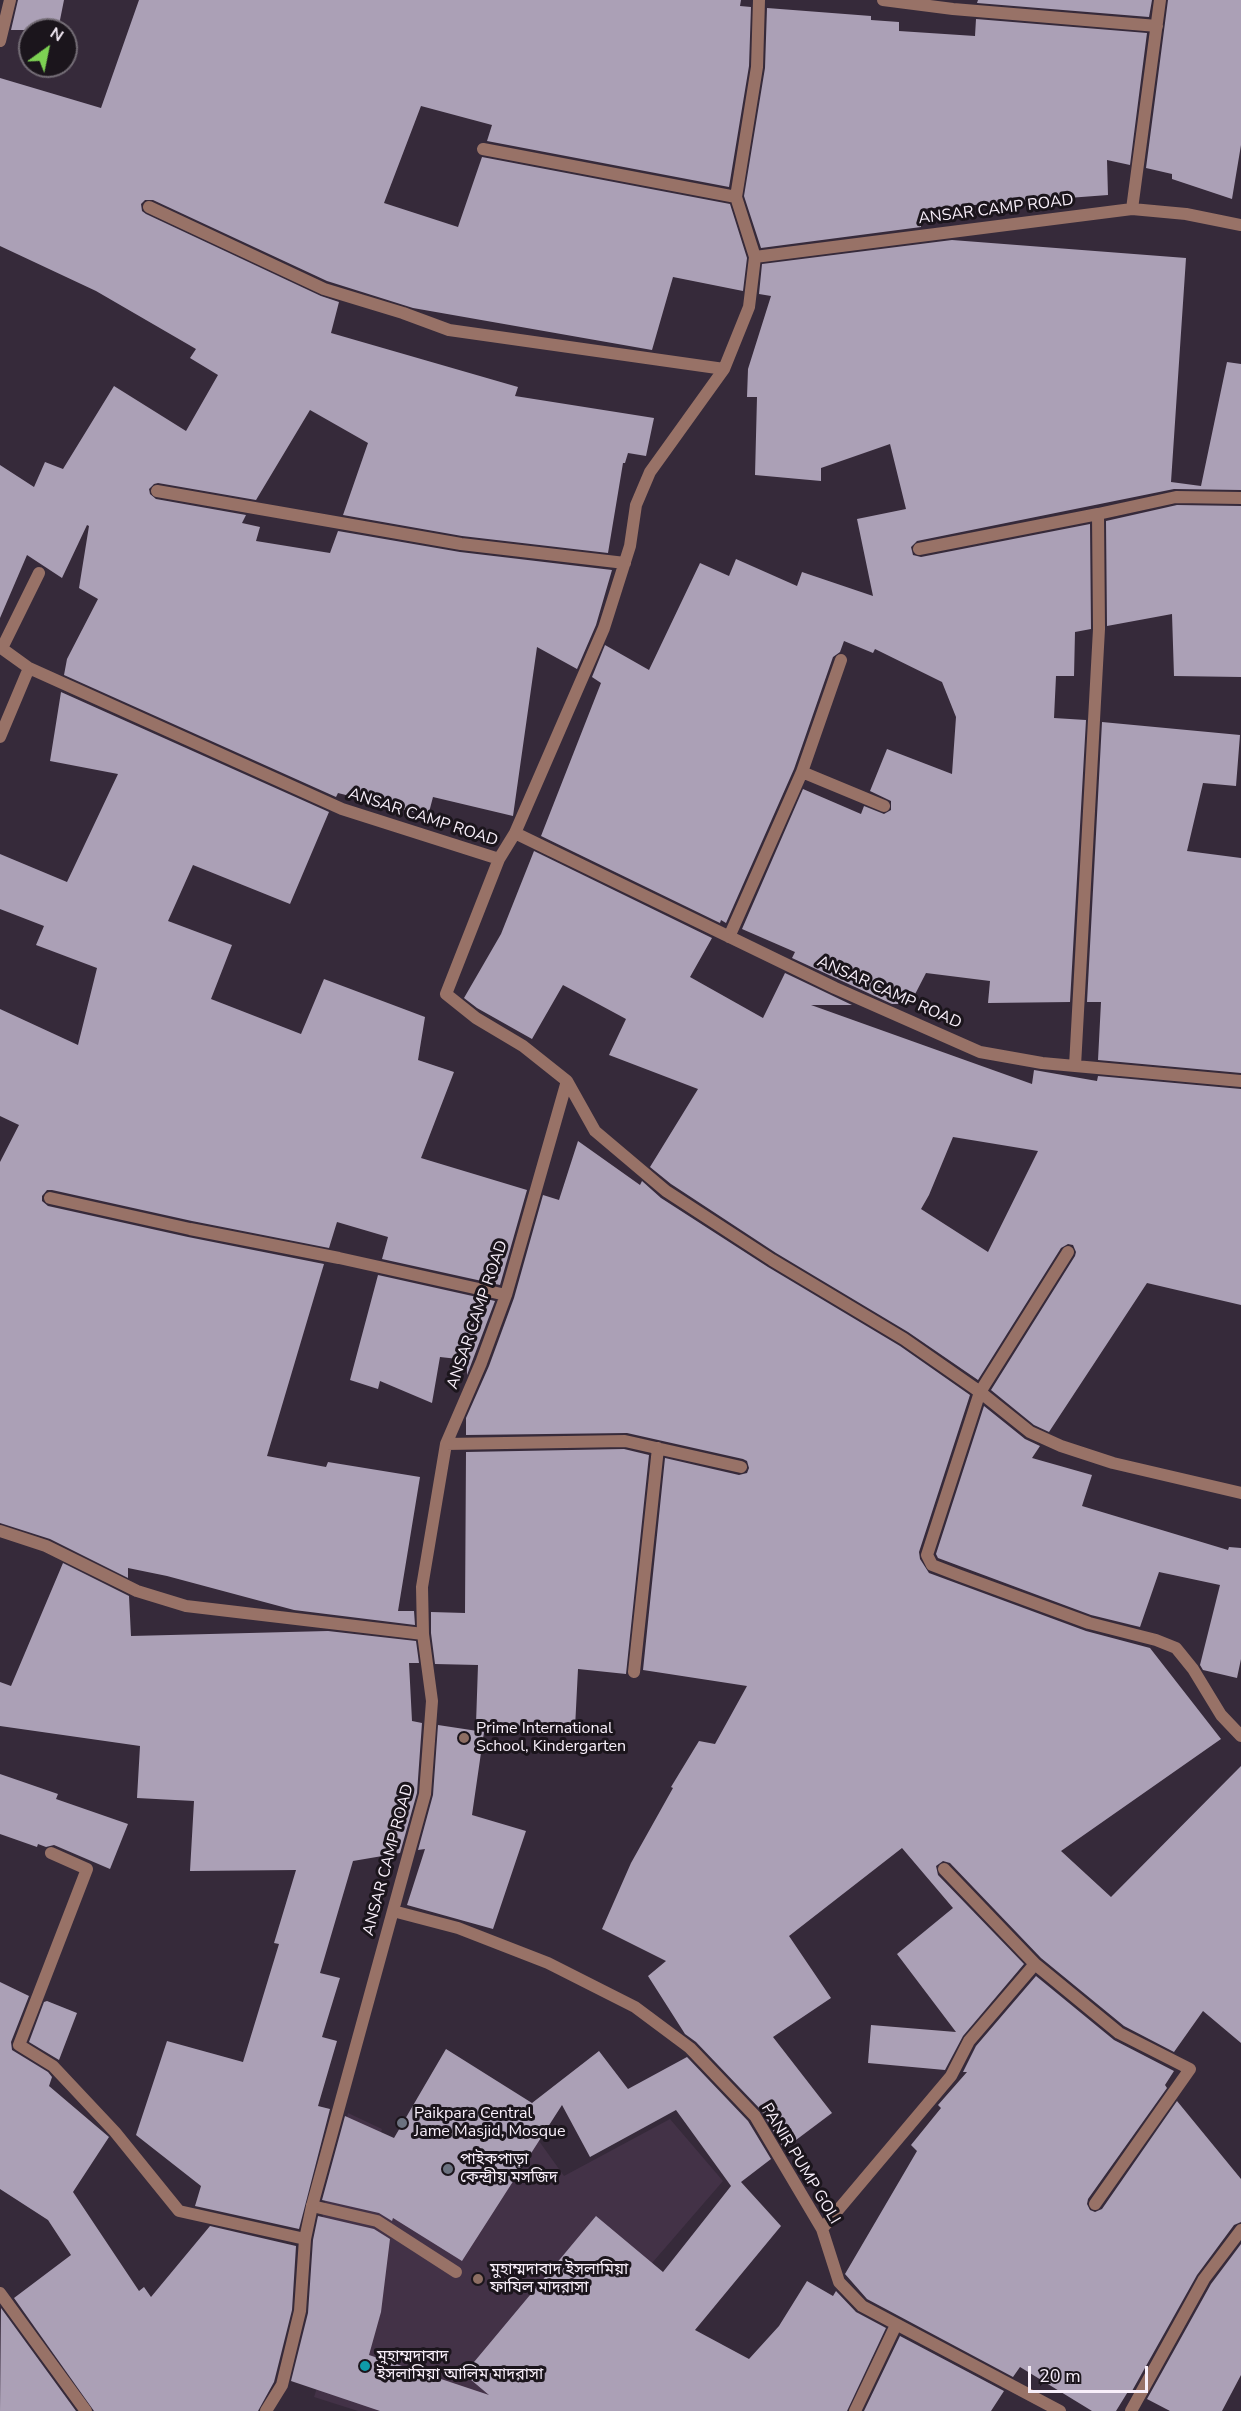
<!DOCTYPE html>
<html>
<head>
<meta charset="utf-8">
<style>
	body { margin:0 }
	#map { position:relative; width:1241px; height:2411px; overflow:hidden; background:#362a3a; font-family:"Nunito Sans",sans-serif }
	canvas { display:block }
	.north { position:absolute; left:18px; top:18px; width:60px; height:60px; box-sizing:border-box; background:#1b151c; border:2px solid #736c75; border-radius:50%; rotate:33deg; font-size:16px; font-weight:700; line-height:24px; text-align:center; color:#f8effa }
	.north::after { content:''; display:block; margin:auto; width:21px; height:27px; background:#7dd153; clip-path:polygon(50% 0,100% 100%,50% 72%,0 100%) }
	.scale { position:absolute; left:1028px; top:2366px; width:120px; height:27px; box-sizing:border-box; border:3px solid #f8effa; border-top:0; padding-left:8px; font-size:18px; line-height:21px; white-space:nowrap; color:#f8effa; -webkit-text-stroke:4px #1b151c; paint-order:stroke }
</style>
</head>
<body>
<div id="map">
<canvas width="1241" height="2411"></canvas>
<div class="north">N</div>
<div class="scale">20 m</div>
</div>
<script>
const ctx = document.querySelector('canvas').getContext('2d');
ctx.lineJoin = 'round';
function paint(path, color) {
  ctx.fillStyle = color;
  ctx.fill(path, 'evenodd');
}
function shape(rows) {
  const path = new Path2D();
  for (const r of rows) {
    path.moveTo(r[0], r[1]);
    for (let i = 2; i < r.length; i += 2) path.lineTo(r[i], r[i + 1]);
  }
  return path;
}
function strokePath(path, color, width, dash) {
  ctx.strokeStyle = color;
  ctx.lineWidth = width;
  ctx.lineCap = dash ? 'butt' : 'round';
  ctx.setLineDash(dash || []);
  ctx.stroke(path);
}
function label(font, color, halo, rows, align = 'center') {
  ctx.font = font + ' "Nunito Sans","Noto Sans Bengali",sans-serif';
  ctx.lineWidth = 6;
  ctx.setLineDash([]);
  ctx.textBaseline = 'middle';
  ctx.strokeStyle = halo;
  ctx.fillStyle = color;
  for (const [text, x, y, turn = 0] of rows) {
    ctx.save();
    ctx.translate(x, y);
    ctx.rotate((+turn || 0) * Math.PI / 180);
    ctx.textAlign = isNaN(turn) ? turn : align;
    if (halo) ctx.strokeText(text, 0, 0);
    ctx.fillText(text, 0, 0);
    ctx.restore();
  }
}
paint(shape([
	[348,2113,382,2129,359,2198,400,2222,539,2141,564,2176,670,2119,723,2181,524,2411,358,2411,314,2397,344,2304,317,2297,323,2209]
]), '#433247');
paint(shape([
	[18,0,64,0,58,30,11,30],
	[139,0,741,0,740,6,751,7,749,66,729,187,487,141,492,125,421,106,384,203,458,227,482,157,730,204,747,258,743,291,673,277,652,350,413,308,327,281,153,200,145,200,141,204,142,211,146,214,321,296,339,302,331,333,518,387,515,396,654,418,646,456,628,453,625,463,623,463,608,553,462,536,343,515,368,443,310,410,256,500,158,483,154,484,149,489,150,494,156,499,246,515,242,523,260,527,256,541,330,553,338,531,460,552,612,570,596,625,577,669,537,647,513,816,433,797,428,816,338,793,336,797,64,675,67,659,98,599,79,588,89,526,87,525,62,578,27,555,0,618,0,465,34,487,45,462,63,469,114,386,186,431,218,375,190,358,196,349,96,291,0,246,0,78,101,108],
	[978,0,1152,0,1149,17,977,3],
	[1168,0,1241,0,1241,145,1232,199,1172,179,1172,174,1146,168],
	[767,8,871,16,871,20,899,22,899,31,975,36,976,19,1147,33,1130,165,1107,160,1108,195,921,209,921,227,761,248,744,196,765,68],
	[952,240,1186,258,1171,482,1201,486,1227,362,1241,364,1241,490,1174,489,917,541,911,547,913,555,921,557,1090,524,1091,629,1075,632,1074,676,1056,676,1054,718,1086,720,1070,1002,988,1003,990,981,926,973,910,1004,892,1004,792,958,795,952,742,929,803,789,861,814,864,806,884,814,891,810,891,801,870,791,887,749,952,774,956,717,942,682,875,649,873,653,844,641,840,652,833,657,794,769,726,923,721,920,720,923,541,836,601,683,592,677,605,645,649,670,700,563,729,576,736,559,797,586,802,572,873,596,857,519,906,509,890,444,821,468,821,481,755,475,757,397,747,397,748,369,771,296,759,294,762,264],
	[1177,505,1241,506,1241,677,1174,676,1172,614,1107,626,1106,521],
	[61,692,329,812,290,904,193,865,168,921,232,945,211,999,301,1034,324,979,425,1017,418,1060,454,1072,421,1158,527,1190,500,1285,382,1259,388,1237,337,1222,329,1248,192,1221,52,1190,47,1190,42,1196,42,1201,48,1206,188,1237,324,1264,267,1456,326,1467,328,1462,420,1477,398,1611,414,1611,415,1625,294,1610,167,1576,128,1568,128,1578,50,1539,0,1523,0,1162,19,1125,0,1116,0,1009,78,1045,97,968,36,945,44,926,0,909,0,854,67,882,118,774,50,761],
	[1102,722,1240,735,1236,786,1203,783,1187,851,1241,858,1241,1073,1098,1060,1101,1002,1087,1002],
	[534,851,712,938,690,977,763,1018,785,973,852,1005,811,1005,1032,1084,1034,1070,1097,1081,1098,1076,1241,1089,1241,1305,1147,1283,1049,1432,1034,1425,991,1390,1075,1256,1076,1252,1073,1245,1068,1244,1061,1248,978,1380,908,1332,776,1253,671,1184,650,1167,698,1089,609,1055,626,1019,563,985,532,1039,477,1008,464,998,501,934],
	[953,1137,1038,1151,988,1252,921,1209,929,1195],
	[578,1141,640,1185,642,1181,661,1198,768,1267,900,1346,970,1395,919,1552,920,1559,929,1573,1086,1631,1150,1648,1221,1739,1061,1851,1111,1897,1241,1766,1241,2043,1203,2011,1174,2052,1124,2026,1041,1958,950,1863,943,1861,936,1866,938,1875,1024,1964,963,2036,945,2070,868,2063,871,2025,956,2032,897,1954,953,1908,902,1848,789,1936,831,1998,773,2037,832,2113,784,2149,761,2110,696,2042,685,2034,648,1976,666,1961,602,1929,631,1863,673,1788,671,1787,699,1741,715,1744,747,1686,643,1670,665,1458,739,1475,747,1473,749,1468,747,1461,743,1459,627,1433,466,1435,466,1418,489,1366,514,1298,543,1195,559,1200],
	[378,1275,495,1301,467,1375,467,1360,440,1357,432,1403,380,1381,378,1389,350,1380],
	[984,1406,1025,1439,1040,1446,1032,1458,1092,1475,1082,1506,1228,1550,1229,1547,1241,1548,1241,1659,1237,1678,1203,1670,1200,1665,1220,1585,1159,1572,1140,1627,1091,1615,938,1558,936,1554],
	[624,1449,649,1455,626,1674,578,1669,575,1728,476,1724,478,1665,435,1664,431,1633,431,1612,465,1613,466,1452],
	[63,1563,129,1596,131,1636,328,1631,416,1641,419,1663,409,1663,412,1721,422,1723,417,1793,400,1853,353,1861,320,1973,340,1978,322,2037,337,2041,318,2106,330,2109,299,2229,195,2206,201,2186,136,2135,167,2041,243,2062,279,1944,274,1943,296,1870,190,1871,194,1801,137,1798,140,1746,0,1726,0,1682,11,1686],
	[438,1725,484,1732,472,1815,526,1831,493,1929,407,1905,425,1849,418,1850,433,1795],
	[0,1774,58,1794,56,1799,128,1824,110,1869,54,1845,46,1847,38,1844,37,1847,0,1834],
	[1036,1976,1114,2040,1174,2071,1165,2085,1167,2088,1088,2199,1087,2204,1090,2210,1095,2212,1102,2209,1177,2101,1241,2179,1241,2222,1234,2225,1197,2275,1132,2391,1129,2390,1116,2411,1092,2411,1020,2367,1013,2377,867,2299,845,2274,917,2151,911,2145,941,2108,938,2105,967,2072,963,2072,976,2046],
	[0,1982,29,1996,11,2042,12,2050,48,2072,52,2077,49,2086,109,2137,73,2192,139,2291,144,2287,151,2297,210,2226,296,2246,292,2310,274,2382,258,2411,94,2411,14,2298,71,2255,48,2220,0,2189],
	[47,2001,77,2013,59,2060,29,2042,44,2002],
	[446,2049,532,2103,599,2051,628,2089,687,2057,748,2121,771,2159,741,2182,781,2226,695,2330,749,2359,779,2326,807,2281,833,2296,836,2291,856,2312,886,2328,847,2411,380,2411,291,2381,308,2313,313,2240,318,2216,374,2229,390,2239,381,2312,369,2355,489,2395,464,2374,596,2216,663,2272,731,2186,676,2110,590,2157,562,2105,462,2261,393,2218,392,2221,379,2213,322,2200,345,2116,394,2138],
	[1241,2244,1241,2375,1222,2411,1170,2411,1147,2399,1211,2284],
	[1,2308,76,2411,0,2411],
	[900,2336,1004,2391,991,2411,864,2411]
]), '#aba0b6');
strokePath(shape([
	[312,2206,377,2221,456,2272]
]), '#987267', 12);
strokePath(shape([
	[883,0,953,9,1157,26],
	[0,41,10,0],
	[483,149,736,197],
	[149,207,324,289,403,313,449,330,724,369],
	[1132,209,1160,0],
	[755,257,1132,209,1186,214,1241,225],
	[157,491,461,544,625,563],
	[1098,514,1176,497,1241,498],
	[919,549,1098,514,1099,629,1075,1066],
	[0,647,29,668,342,809,499,859,446,994,476,1018,523,1046,567,1081,506,1295,481,1363,446,1444,422,1587,423,1634,432,1701,425,1794,312,2206,305,2239,300,2311,282,2385,266,2411],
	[2,648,39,573],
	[0,737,29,668],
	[802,772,841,660],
	[515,833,835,988,980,1052,1042,1063,1241,1081],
	[499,859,515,833,604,628,630,546,636,505,650,472,724,369,749,307,755,257,736,197,757,67,759,0],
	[729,937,802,772,884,806],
	[567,1081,595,1131,666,1191,772,1260,904,1339,980,1392,1030,1432,1061,1446,1113,1463,1241,1493],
	[50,1198,190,1229,339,1258,506,1295],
	[1068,1252,980,1392,927,1555,932,1565,958,1575,1089,1623,1156,1640,1176,1648,1193,1669,1221,1715,1241,1736],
	[446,1444,625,1441,741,1467],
	[0,1531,46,1546,137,1591,186,1606,423,1634],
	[634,1672,658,1448],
	[51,1853,87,1869,19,2045,53,2066,115,2132,179,2211,305,2239],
	[944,1869,1035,1964,1119,2033,1190,2069,1095,2204],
	[393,1911,458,1928,548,1963,635,2007,690,2048,755,2116,822,2229,839,2282,862,2306,1060,2411],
	[822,2229,951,2076,969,2041,1035,1964],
	[0,2293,86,2411],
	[855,2411,896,2325],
	[1131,2411,1204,2279,1241,2230]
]), '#987267', 12);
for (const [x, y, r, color] of [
	[464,1738,6,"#8d6e63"],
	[402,2123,6,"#6b7280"],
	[448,2169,6,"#6b7280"],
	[478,2279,6,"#8d6e63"],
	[365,2366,6,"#0f9aa8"]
]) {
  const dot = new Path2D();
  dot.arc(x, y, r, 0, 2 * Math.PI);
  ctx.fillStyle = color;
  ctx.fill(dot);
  strokePath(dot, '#1b151c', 2);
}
label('16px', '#f8effa', '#1b151c', [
	["ANSAR CAMP ROAD",996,210,-7],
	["ANSAR CAMP ROAD",423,818,18],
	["ANSAR CAMP ROAD",889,993,24],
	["ANSAR CAMP ROAD",478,1315,-71],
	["ANSAR CAMP ROAD",389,1860,-75],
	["PANIR PUMP GOLI",800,2164,59]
]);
label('16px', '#f8effa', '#1b151c', [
	["Prime International",476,1729],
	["School, Kindergarten",476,1747],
	["Paikpara Central",414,2114],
	["Jame Masjid, Mosque",414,2132],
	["পাইকপাড়া",460,2160],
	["কেন্দ্রীয় মসজিদ",460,2178],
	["মুহাম্মদাবাদ ইসলামিয়া",490,2270],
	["ফাযিল মাদরাসা",490,2288],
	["মুহাম্মদাবাদ",377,2357],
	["ইসলামিয়া আলিম মাদরাসা",377,2375]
], 'left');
</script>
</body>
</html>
